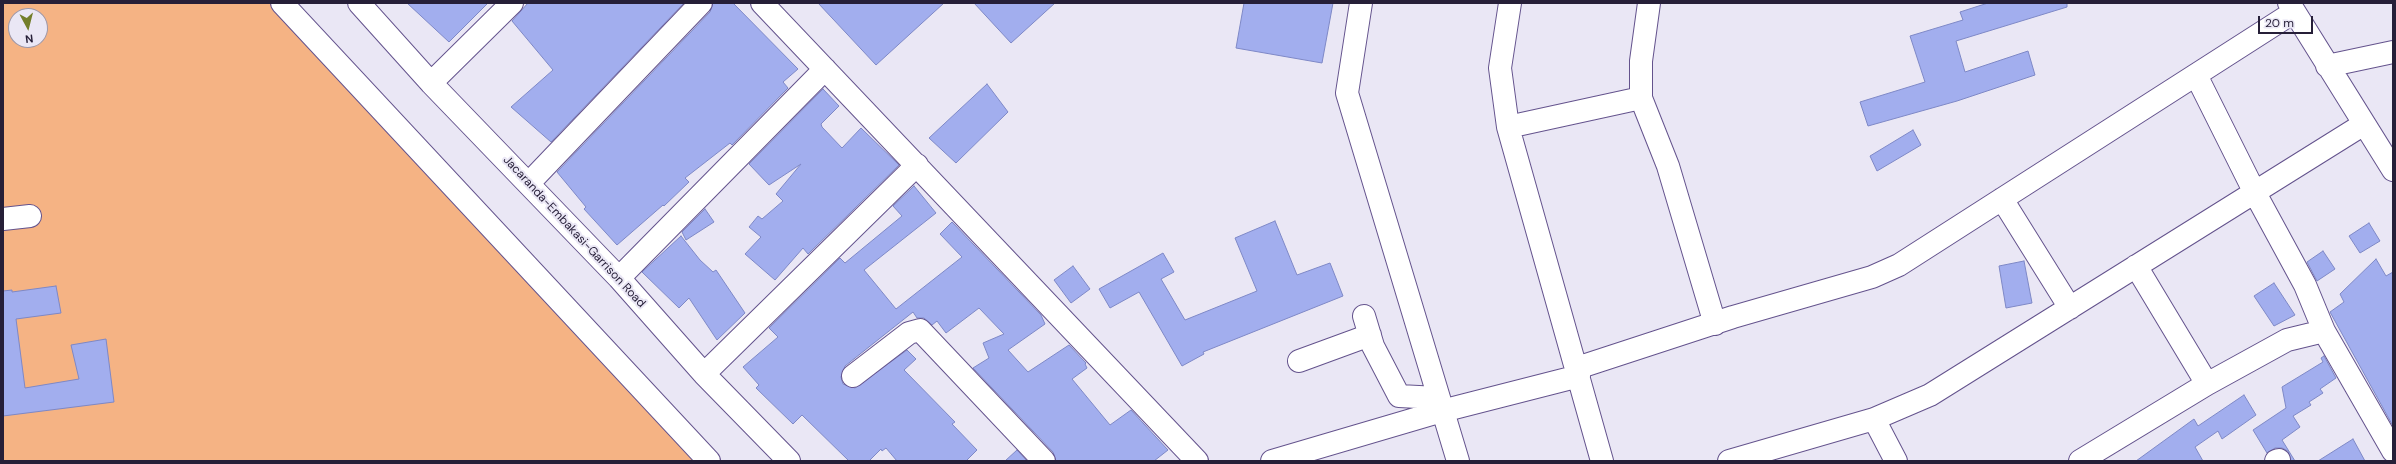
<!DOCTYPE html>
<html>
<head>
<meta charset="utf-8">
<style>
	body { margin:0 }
	#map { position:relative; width:2396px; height:464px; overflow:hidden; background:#eae7f5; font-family:"DM Sans",sans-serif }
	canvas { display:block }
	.frame { position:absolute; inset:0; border:4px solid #261f38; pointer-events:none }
	.north { position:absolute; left:8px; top:8px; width:40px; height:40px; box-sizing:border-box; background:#eae7f5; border:1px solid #9c97a9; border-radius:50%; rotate:173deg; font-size:11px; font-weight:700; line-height:16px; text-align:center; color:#261f38 }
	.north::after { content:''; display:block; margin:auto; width:14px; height:18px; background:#737e2a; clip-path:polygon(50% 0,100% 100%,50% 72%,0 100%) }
	.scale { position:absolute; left:2258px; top:16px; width:55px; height:18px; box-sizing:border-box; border:2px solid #261f38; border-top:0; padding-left:5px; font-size:12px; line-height:14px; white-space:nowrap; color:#261f38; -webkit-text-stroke:3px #eae7f5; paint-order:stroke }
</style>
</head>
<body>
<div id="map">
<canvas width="2396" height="464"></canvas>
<div class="frame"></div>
<div class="north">N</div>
<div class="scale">20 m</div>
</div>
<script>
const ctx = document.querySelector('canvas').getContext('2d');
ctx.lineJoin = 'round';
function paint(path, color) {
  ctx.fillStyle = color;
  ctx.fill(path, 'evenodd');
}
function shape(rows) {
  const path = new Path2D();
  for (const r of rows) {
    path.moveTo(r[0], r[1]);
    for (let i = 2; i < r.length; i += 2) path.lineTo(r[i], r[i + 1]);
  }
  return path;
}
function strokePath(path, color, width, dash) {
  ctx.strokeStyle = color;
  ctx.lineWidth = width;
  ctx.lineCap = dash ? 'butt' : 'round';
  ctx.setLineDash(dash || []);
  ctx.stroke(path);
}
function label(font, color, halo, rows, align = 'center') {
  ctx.font = font + ' "DM Sans",sans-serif';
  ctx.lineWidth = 4;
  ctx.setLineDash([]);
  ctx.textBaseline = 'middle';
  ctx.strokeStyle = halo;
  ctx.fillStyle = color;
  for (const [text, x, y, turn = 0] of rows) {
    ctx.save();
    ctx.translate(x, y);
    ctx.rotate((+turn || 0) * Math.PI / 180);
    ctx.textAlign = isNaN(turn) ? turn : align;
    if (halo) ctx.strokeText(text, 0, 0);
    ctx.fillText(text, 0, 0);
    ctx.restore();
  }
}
paint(shape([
	[3,3,274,3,697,461,3,461],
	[16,16,40,16,40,40,16,40]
]), '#f5b384');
const building = shape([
	[407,3,488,3,449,42,407,3],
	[528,3,684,3,551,142,511,107,553,70,512,21,528,3],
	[713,3,733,3,798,69,783,82,788,88,732,145,730,143,685,178,689,182,664,206,663,205,617,245,584,209,586,207,557,172,710,12,713,3],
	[818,3,944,3,876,65,818,3],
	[974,3,1055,3,1011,43,974,3],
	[1244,3,1333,3,1322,63,1236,48,1244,3],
	[1988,3,2067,3,2067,7,1956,41,1965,72,2028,51,2035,75,1957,101,1868,126,1860,102,1925,82,1910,36,1963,20,1960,12,1988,3],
	[987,84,1008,112,956,163,929,138,987,84],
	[823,89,839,106,821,124,822,127,842,148,861,128,899,165,808,254,803,248,775,280,745,254,761,237,749,227,758,216,762,219,783,201,776,194,801,164,769,185,749,164,823,89],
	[1913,130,1921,145,1877,171,1870,156,1913,130],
	[914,186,936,213,864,270,896,309,962,257,940,234,952,222,1041,315,1045,324,1008,350,1028,372,1069,345,1086,363,1085,364,1087,368,1072,379,1110,425,1131,410,1168,450,1154,461,1056,461,1053,452,973,368,989,358,983,343,1004,334,979,308,946,333,937,321,932,325,924,318,917,318,913,312,845,366,841,377,843,384,855,388,907,350,916,359,904,370,955,422,952,424,977,450,966,461,897,461,886,448,882,451,881,449,869,461,849,461,802,415,793,424,756,388,759,385,743,367,778,337,769,328,840,258,845,263,902,216,893,206,914,186],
	[705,209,714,222,686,240,682,232,705,209],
	[1275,221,1297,275,1330,263,1343,296,1203,352,1204,354,1182,366,1139,292,1110,308,1099,289,1163,253,1174,272,1161,279,1185,320,1257,291,1235,238,1275,221],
	[2369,223,2380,241,2360,253,2349,236,2369,223],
	[681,236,700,260,713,272,716,270,745,313,717,340,689,298,679,308,642,272,681,236],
	[2323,251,2335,269,2317,281,2307,262,2323,251],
	[2376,259,2386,276,2393,272,2393,426,2330,312,2344,302,2340,294,2376,259],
	[2024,261,2032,303,2006,308,1999,266,2024,261],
	[1073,266,1090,289,1071,303,1054,280,1073,266],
	[2274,283,2295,315,2274,326,2254,296,2274,283],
	[56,286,61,313,16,319,25,388,79,379,71,345,106,339,114,402,3,416,3,291,12,290,12,292,56,286],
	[2324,356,2336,378,2320,389,2323,393,2309,402,2311,405,2293,416,2300,427,2282,440,2295,461,2291,461,2288,451,2282,448,2275,448,2267,453,2253,430,2286,408,2282,387,2323,362,2321,358,2324,356],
	[2244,395,2256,415,2222,439,2218,431,2195,447,2203,461,2136,461,2194,419,2198,426,2244,395],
	[2353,439,2365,461,2318,461,2353,439],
	[1017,450,1027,461,1005,461,1017,450]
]);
paint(building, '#a2aeee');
strokePath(building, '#7e88c6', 1);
const minor = shape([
	[282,3,709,461],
	[359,3,431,83,619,278,704,374,789,461],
	[762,3,1197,461],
	[1361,3,1347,93,1458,461],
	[1510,3,1500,68,1508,127,1602,461],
	[1649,3,1641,61,1641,98,1668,166,1715,324],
	[2289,3,2393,170],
	[2327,66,2393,52],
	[2196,75,2255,193,2305,285,2324,331],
	[431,83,512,3],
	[1508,127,1641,98],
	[529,183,701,3],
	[2002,199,2070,308],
	[3,219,30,216],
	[2136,266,2207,384],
	[619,278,825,69],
	[1364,316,1373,346,1399,396,1438,398],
	[1299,361,1370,335],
	[1577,368,1733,317,1872,277,1899,265,2294,12],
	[704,374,917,165],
	[853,376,909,333,920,330,1044,461],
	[1874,419,1896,461],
	[1272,461,1442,411,1579,376],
	[1729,461,1874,419,1930,395,2364,124],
	[2080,461,2207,384,2287,340,2324,331,2393,451],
	[2276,461,2279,460]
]);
strokePath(minor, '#64538d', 24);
strokePath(minor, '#fff', 22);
label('12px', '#261f38', '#eae7f5', [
	["Jacaranda-Embakasi-Garrison Road",574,232,47]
]);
</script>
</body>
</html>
